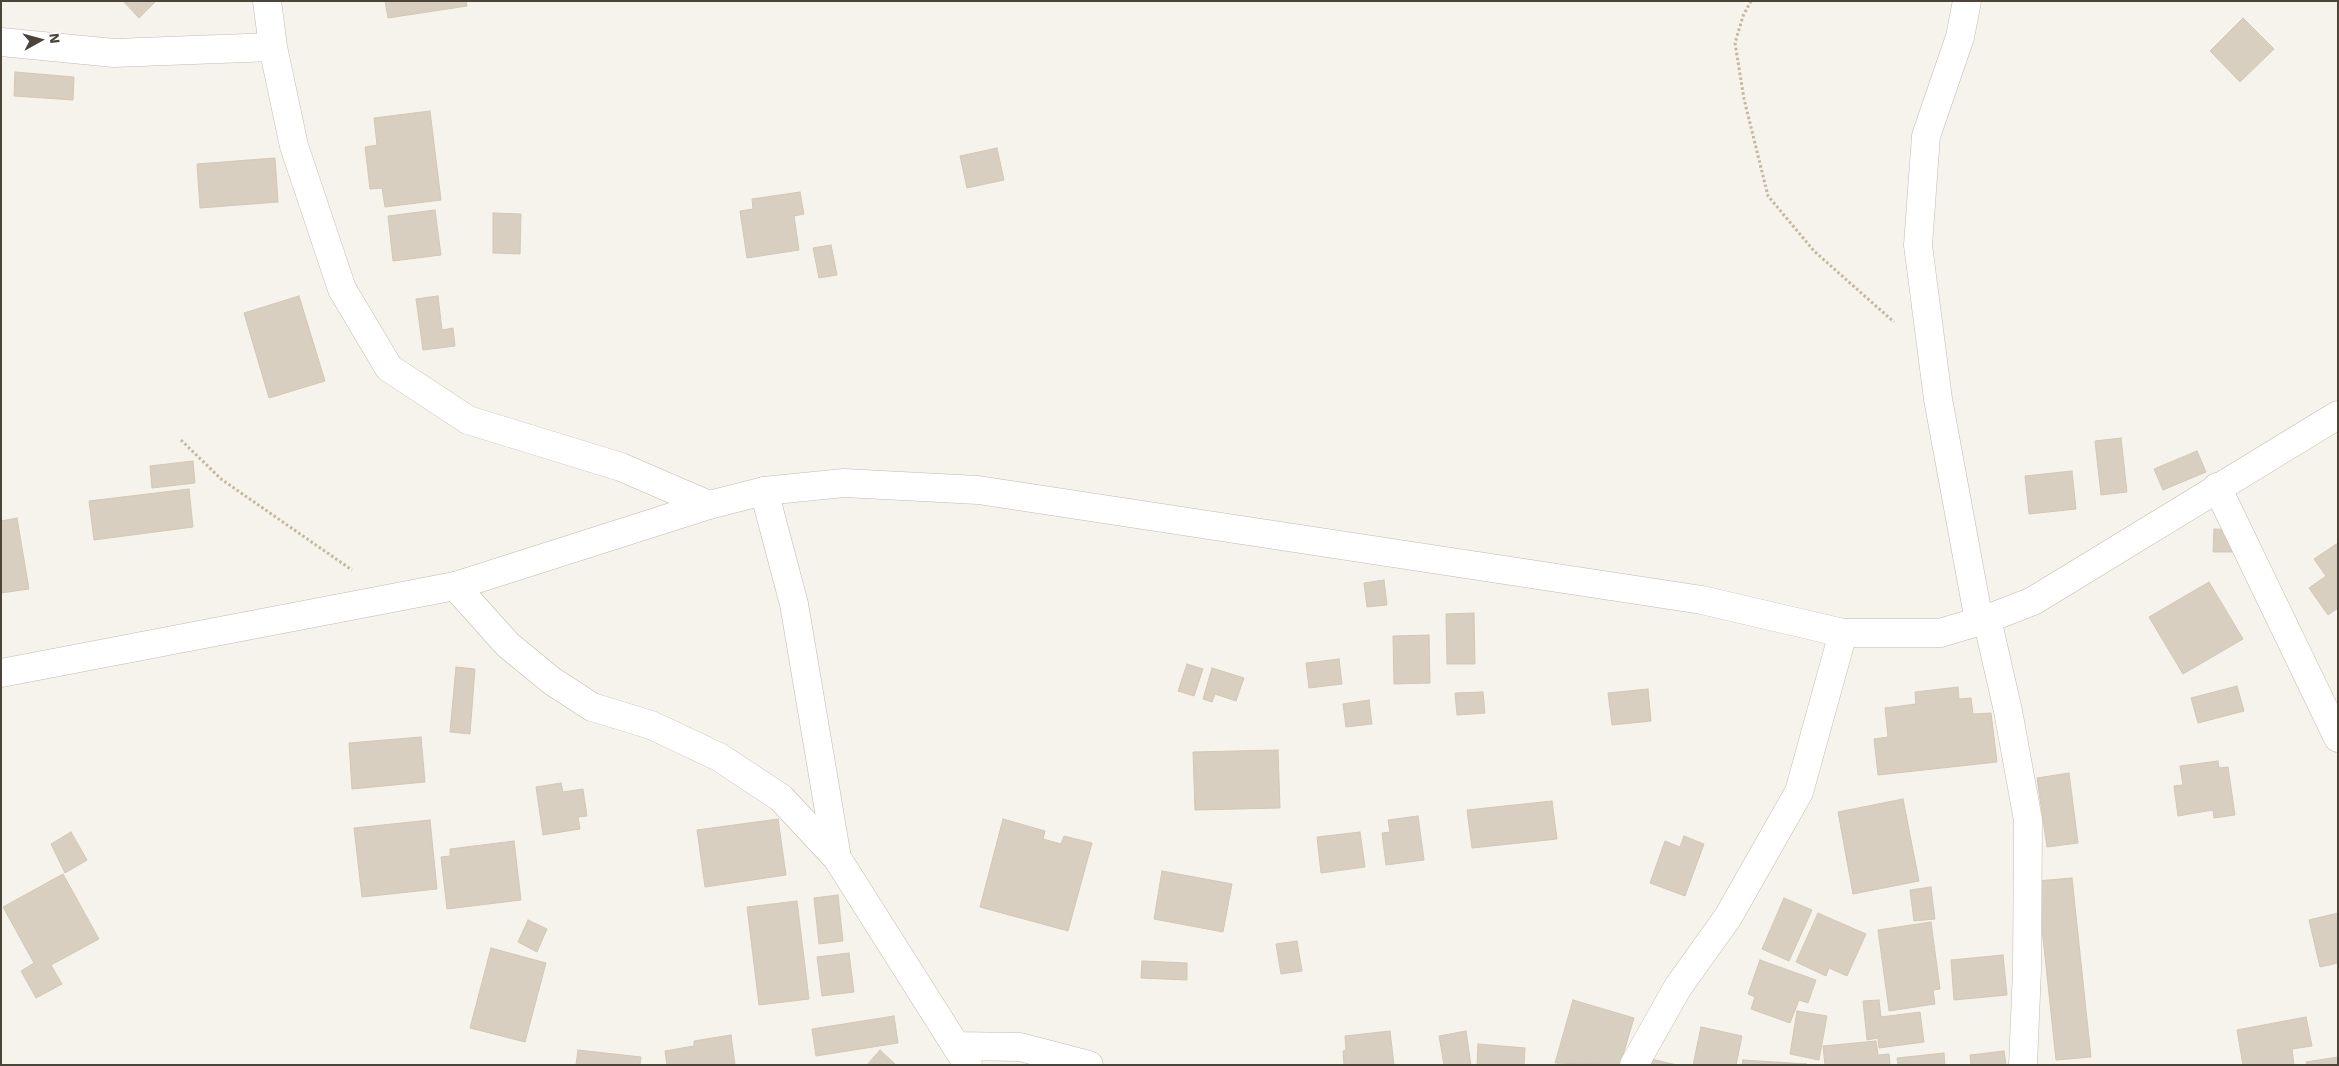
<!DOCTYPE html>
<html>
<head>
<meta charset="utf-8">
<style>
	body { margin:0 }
	#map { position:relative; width:2339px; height:1066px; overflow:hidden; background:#f6f3ec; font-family:"Work Sans",sans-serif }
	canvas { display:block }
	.frame { position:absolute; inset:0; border:2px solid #4b4439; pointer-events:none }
	.north { position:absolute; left:15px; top:15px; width:50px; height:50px; -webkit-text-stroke:4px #fff; paint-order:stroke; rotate:83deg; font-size:14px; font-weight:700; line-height:20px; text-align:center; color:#4b4439 }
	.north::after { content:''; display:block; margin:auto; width:18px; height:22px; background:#4b4439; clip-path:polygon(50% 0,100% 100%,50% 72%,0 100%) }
</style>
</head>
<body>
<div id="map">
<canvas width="2339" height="1066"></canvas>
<div class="frame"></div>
<div class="north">N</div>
</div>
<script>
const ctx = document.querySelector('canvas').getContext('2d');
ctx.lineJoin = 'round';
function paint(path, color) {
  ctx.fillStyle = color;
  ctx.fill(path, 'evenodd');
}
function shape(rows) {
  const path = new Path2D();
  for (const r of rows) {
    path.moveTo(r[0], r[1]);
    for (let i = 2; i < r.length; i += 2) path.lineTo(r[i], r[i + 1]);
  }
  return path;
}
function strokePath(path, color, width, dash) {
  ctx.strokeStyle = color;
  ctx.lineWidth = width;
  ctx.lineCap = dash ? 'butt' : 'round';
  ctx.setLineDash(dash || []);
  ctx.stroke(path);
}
const building = shape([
	[123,1,156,1,139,18,123,1],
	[385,1,466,1,467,6,388,18,385,1],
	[2243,18,2274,49,2240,82,2210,51,2243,18],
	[15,72,74,77,73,100,14,96,15,72],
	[430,111,441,200,385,207,382,188,370,189,365,147,377,145,374,118,430,111],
	[997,148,1004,180,967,188,960,156,997,148],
	[275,158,278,202,200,208,197,164,275,158],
	[800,192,804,214,794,216,799,250,747,258,740,211,753,209,752,199,800,192],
	[435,210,441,255,393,261,388,216,435,210],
	[493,213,521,214,520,254,493,253,493,213],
	[831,245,837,275,819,278,813,248,831,245],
	[299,296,325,381,269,398,244,313,299,296],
	[438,296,442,330,453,328,455,346,423,350,416,299,438,296],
	[2121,438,2127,492,2101,495,2095,441,2121,438],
	[2197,451,2206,472,2163,490,2154,469,2197,451],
	[193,461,195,483,152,488,150,466,193,461],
	[2072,471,2076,509,2029,514,2025,476,2072,471],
	[189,489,193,527,94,540,89,501,189,489],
	[17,518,29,589,1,593,1,521,17,518],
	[2214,529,2235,530,2234,552,2213,552,2214,529],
	[2338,543,2338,608,2328,615,2309,588,2326,576,2314,559,2338,543],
	[1384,580,1387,605,1367,607,1364,583,1384,580],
	[2209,582,2243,639,2183,674,2149,617,2209,582],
	[1474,613,1475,664,1447,664,1446,614,1474,613],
	[1429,635,1430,683,1394,684,1393,636,1429,635],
	[1339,659,1342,684,1309,688,1306,663,1339,659],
	[1187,664,1203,669,1194,696,1178,691,1187,664],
	[456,667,475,669,470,734,450,732,456,667],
	[1212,668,1244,678,1236,701,1215,694,1212,702,1203,699,1212,668],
	[2237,686,2244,711,2198,723,2191,698,2237,686],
	[1958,687,1959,699,1971,698,1973,714,1991,713,1997,762,1878,775,1874,739,1888,737,1885,708,1916,704,1915,692,1958,687],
	[1648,689,1651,721,1612,725,1608,693,1648,689],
	[1483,692,1485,713,1457,715,1455,693,1483,692],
	[1369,700,1372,724,1346,727,1343,704,1369,700],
	[421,737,425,782,352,789,349,743,421,737],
	[1278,750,1280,808,1195,810,1193,752,1278,750],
	[2218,761,2219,768,2228,767,2235,815,2214,818,2213,810,2178,816,2174,786,2183,785,2180,766,2218,761],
	[2069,773,2078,843,2047,847,2037,778,2069,773],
	[561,783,563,792,583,789,587,816,578,817,580,829,543,835,536,787,561,783],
	[1903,799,1919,881,1853,894,1838,812,1903,799],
	[1552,801,1557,839,1472,848,1467,810,1552,801],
	[1418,816,1424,860,1386,865,1382,833,1390,832,1388,820,1418,816],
	[778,819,786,875,705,887,697,830,778,819],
	[1003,819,1045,831,1043,839,1061,844,1064,836,1092,843,1068,931,980,907,1003,819],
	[430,820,437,889,362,897,354,828,430,820],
	[71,832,87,860,65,873,51,844,71,832],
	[1360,832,1365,867,1321,873,1317,837,1360,832],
	[1684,836,1704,844,1685,896,1650,883,1665,841,1680,847,1684,836],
	[514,841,521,900,447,909,441,857,450,856,450,849,514,841],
	[1162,871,1232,884,1223,932,1154,919,1162,871],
	[63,874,99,939,51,965,62,984,36,998,21,971,34,963,3,907,63,874],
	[2072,878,2091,1057,2056,1060,2037,881,2072,878],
	[1931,887,1935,919,1914,921,1910,890,1931,887],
	[838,895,843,941,819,944,814,898,838,895],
	[1784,898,1812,910,1789,961,1762,949,1784,898],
	[797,901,809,999,759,1005,747,907,797,901],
	[1818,913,1866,934,1847,976,1829,968,1826,976,1796,962,1818,913],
	[2338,913,2338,963,2320,967,2309,920,2338,913],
	[528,920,547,929,537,952,518,942,528,920],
	[1931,922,1940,989,1933,990,1935,1004,1889,1011,1878,930,1931,922],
	[1297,941,1302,971,1281,974,1276,944,1297,941],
	[491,948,546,963,525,1042,470,1028,491,948],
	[849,953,854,992,822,996,817,957,849,953],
	[2003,955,2007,995,1954,1000,1951,960,2003,955],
	[1760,960,1816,980,1808,1003,1799,1000,1790,1023,1751,1009,1755,997,1748,994,1760,960],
	[1142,961,1187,963,1187,980,1141,978,1142,961],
	[1573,1000,1634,1018,1620,1065,1555,1063,1573,1000],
	[1879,1000,1881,1017,1920,1012,1924,1042,1879,1048,1878,1038,1867,1040,1863,1001,1879,1000],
	[1797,1011,1827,1016,1819,1060,1790,1054,1797,1011],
	[894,1016,898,1043,816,1056,812,1029,894,1016],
	[2306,1017,2312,1046,2292,1049,2294,1065,2243,1065,2237,1030,2306,1017],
	[1701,1027,1742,1036,1736,1065,1693,1065,1701,1027],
	[1390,1031,1394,1065,1344,1065,1343,1051,1346,1050,1345,1036,1390,1031],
	[1466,1031,1471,1065,1444,1065,1439,1036,1466,1031],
	[731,1035,735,1065,667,1065,665,1051,694,1046,694,1041,731,1035],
	[1876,1041,1878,1055,1889,1054,1890,1065,1825,1065,1823,1046,1876,1041],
	[1478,1044,1525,1048,1524,1065,1477,1065,1478,1044],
	[578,1050,641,1057,640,1065,576,1065,578,1050],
	[880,1050,896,1065,867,1065,880,1050],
	[2004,1051,2006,1065,1971,1065,1970,1055,2004,1051],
	[1944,1053,1945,1065,1898,1065,1897,1058,1944,1053],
	[2338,1057,2338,1065,2307,1065,2306,1062,2338,1057],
	[1647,1058,1677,1065,1645,1065,1647,1058],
	[1743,1060,1807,1064,1742,1065,1743,1060]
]);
paint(building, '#d8cfc1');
strokePath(building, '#d3c7b4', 1);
const minor = shape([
	[267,1,273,47,294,146,342,289,389,368,468,420,621,467,709,505],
	[1967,1,1960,37,1926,136,1918,245,1938,399,1979,621],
	[1,42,114,53,273,47],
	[2217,487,2338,738],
	[764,491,794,604,837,858,968,1065],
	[455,586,508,645,552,681,592,707,651,725,719,757,781,798,837,858],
	[1987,619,2008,711,2028,820,2027,970,2023,1065],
	[956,1046,1020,1047,1089,1065],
	[1634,1065,1678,987,1728,917,1799,792,1843,633]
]);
const tertiary = shape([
	[1,673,455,586,709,505,764,491,844,483,978,490,1702,600,1843,633,1940,633,1987,619,2033,601,2338,415]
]);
strokePath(minor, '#c2bbae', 29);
strokePath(tertiary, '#c2bbae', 29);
strokePath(shape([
	[1751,1,1743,16,1735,43,1744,99,1768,196,1814,251,1894,322],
	[181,440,221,479,352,570]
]), '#c4b79f', 3, [2.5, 2.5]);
strokePath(minor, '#fff', 28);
strokePath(tertiary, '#fff', 28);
</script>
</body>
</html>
